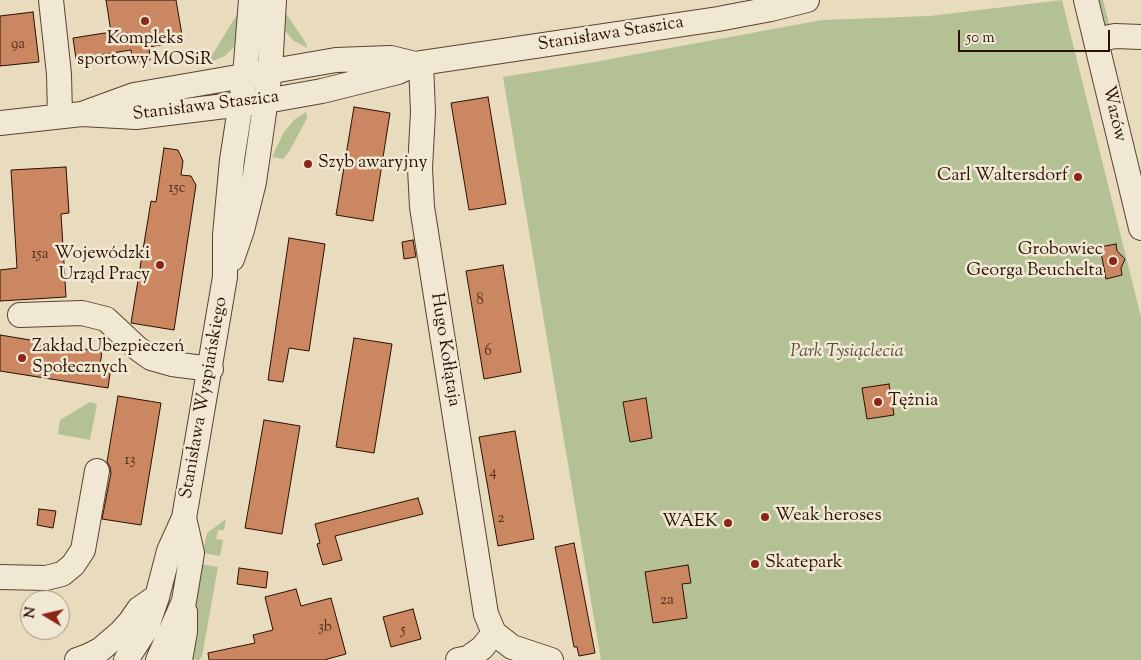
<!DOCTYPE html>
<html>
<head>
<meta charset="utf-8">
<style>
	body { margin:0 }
	#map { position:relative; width:1141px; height:660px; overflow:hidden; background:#e9dbbd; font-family:"Sorts Mill Goudy",serif }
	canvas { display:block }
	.north { position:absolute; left:20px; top:590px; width:50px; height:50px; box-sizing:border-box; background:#f1e8d4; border:1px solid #a2927f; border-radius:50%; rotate:279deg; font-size:14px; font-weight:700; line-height:20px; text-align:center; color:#2b1000 }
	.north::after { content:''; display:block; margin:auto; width:18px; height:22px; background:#8f2418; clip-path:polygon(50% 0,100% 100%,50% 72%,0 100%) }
	.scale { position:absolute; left:958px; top:30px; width:152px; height:22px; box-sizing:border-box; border:2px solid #2b1000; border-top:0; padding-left:6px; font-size:15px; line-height:18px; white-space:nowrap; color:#2b1000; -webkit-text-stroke:4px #f1e8d4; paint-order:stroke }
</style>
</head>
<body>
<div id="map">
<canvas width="1141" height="660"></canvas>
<div class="north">N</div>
<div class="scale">50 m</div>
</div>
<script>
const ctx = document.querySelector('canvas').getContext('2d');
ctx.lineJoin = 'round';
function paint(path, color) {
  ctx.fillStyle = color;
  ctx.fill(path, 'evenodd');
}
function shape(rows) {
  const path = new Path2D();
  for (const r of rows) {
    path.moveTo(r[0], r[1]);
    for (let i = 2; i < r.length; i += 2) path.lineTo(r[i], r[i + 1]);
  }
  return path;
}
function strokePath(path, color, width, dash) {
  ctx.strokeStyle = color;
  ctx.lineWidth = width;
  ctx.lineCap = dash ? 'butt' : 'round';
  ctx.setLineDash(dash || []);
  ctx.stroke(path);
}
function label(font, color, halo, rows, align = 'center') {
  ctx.font = font + ' "Sorts Mill Goudy",serif';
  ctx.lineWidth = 5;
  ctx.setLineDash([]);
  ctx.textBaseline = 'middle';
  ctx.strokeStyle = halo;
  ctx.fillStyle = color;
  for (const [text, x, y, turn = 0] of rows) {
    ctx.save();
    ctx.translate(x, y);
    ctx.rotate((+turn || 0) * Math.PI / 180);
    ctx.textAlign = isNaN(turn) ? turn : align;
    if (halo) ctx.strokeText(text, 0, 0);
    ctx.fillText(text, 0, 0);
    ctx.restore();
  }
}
paint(shape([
	[1062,0,1141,317,1141,660,601,660,503,77,589,63,822,20,930,16],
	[1098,0,1103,0,1111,32,1105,31],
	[238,13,241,13,238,43,225,56,211,62,209,60],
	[279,13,287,15,306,43,307,48,294,41,286,32,281,23],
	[306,112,307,118,289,152,283,159,272,157,284,132,294,120],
	[90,402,97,404,90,440,58,434,60,420],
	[226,519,224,530,218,530,216,539,223,540,220,556,203,553,207,533],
	[201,564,218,567,202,656,199,660,186,658]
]), '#b3c194');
const building = shape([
	[106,0,176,0,183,41,149,47,150,60,133,63,131,50,76,59,73,38,111,32,106,0],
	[33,12,39,62,0,66,0,16,33,12],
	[488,97,506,204,469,210,451,103,488,97],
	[354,107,390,113,373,221,336,215,354,107],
	[164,148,178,150,183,161,181,175,191,176,196,185,174,330,131,323,151,201,156,202,164,148],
	[66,167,69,213,61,214,66,297,0,301,0,270,17,268,11,170,66,167],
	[289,238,325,244,309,351,289,348,283,382,268,380,289,238],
	[413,240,416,257,404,259,402,242,413,240],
	[1116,244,1117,251,1125,259,1121,268,1122,275,1106,279,1100,247,1116,244],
	[503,265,521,372,484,379,466,271,503,265],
	[0,335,102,352,100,365,111,367,108,388,0,371,0,335],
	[354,338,392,344,374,453,336,447,354,338],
	[889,384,894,415,867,419,862,388,889,384],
	[118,396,161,403,141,525,102,519,111,473,110,467,107,462,118,396],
	[646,398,652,438,630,442,623,402,646,398],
	[264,420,300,426,282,534,245,528,264,420],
	[515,431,534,539,498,546,479,437,515,431],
	[418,498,423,514,335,536,342,560,323,565,317,544,320,543,315,524,418,498],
	[39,509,56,511,53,528,37,525,39,509],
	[574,543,595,653,579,656,577,647,574,647,555,547,574,543],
	[688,565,691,583,682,584,687,618,653,623,645,572,688,565],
	[239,568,268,572,266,588,237,584,239,568],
	[296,589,301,606,331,598,346,654,324,660,209,660,208,653,255,643,253,635,273,630,265,597,296,589],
	[413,609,421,639,391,647,383,617,413,609]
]);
paint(building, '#ca8762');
strokePath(building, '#2b1000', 1);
const minor = shape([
	[51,0,59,74,60,116],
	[1086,0,1141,228],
	[1096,40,1115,36,1141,37],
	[421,63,423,112,420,168,422,207,486,614,494,633],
	[82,114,134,95,336,60,391,58,415,64,421,63,718,19,771,9,807,0],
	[0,123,82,114,136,117,266,101,322,91,398,72,415,64],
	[232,259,242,230,254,182,270,71,274,0],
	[20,315,82,313,106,319,137,348,151,358,172,364,211,369],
	[0,577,46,578,62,574,73,565,83,550,97,471],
	[494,633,512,647,551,660],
	[77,660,88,656,100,650,121,632,130,622,139,609,155,598],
	[126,660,146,629,157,597,169,551,184,518,225,277,225,235,232,160,245,76,251,0],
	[158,660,184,601,192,553,184,518],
	[180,660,185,632,185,612],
	[458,660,468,658,482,648,494,633]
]);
strokePath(minor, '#5a432f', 26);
strokePath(minor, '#f1e8d4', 24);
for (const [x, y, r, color] of [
	[145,21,5,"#8f2418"],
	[308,164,5,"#8f2418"],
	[1078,177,5,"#8f2418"],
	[1113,261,5,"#8f2418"],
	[160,265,5,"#8f2418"],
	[22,358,5,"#8f2418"],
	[878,402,5,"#8f2418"],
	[765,517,5,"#8f2418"],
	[728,523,5,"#8f2418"],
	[755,564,5,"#8f2418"]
]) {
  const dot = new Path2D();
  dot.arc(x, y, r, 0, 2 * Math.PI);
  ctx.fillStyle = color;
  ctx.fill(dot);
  strokePath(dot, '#f1e8d4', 2);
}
label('15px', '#532e18', null, [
	["9a",18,45],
	["15c",177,189],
	["15a",40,255],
	["8",480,301],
	["6",488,352],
	["13",130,461],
	["4",493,473],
	["2",501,519],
	["2a",667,601],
	["3b",325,628],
	["5",403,631]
]);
label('18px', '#2b1000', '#f1e8d4', [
	["Stanisława Staszica",611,35,-9],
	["Stanisława Staszica",206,107,-7],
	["Wazów",1113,114,77],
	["Hugo Kołłątaja",444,350,81],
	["Stanisława Wyspiańskiego",205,398,-80]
]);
label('18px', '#2b1000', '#f1e8d4', [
	["Kompleks",145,40,"center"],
	["sportowy MOSiR",145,61,"center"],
	["Szyb awaryjny",318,164],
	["Carl Waltersdorf",1068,177,"right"],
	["Grobowiec",1103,251,"right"],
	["Georga Beuchelta",1103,272,"right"],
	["Wojewódzki",150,255,"right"],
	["Urząd Pracy",150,276,"right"],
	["Zakład Ubezpieczeń",32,348],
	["Społecznych",32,369],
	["Tężnia",888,402],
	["Weak heroses",775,517],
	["WAEK",718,523,"right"],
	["Skatepark",765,564]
], 'left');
label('italic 18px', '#5b4e34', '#f1e8d4', [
	["Park Tysiąclecia",847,353]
]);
</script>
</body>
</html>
